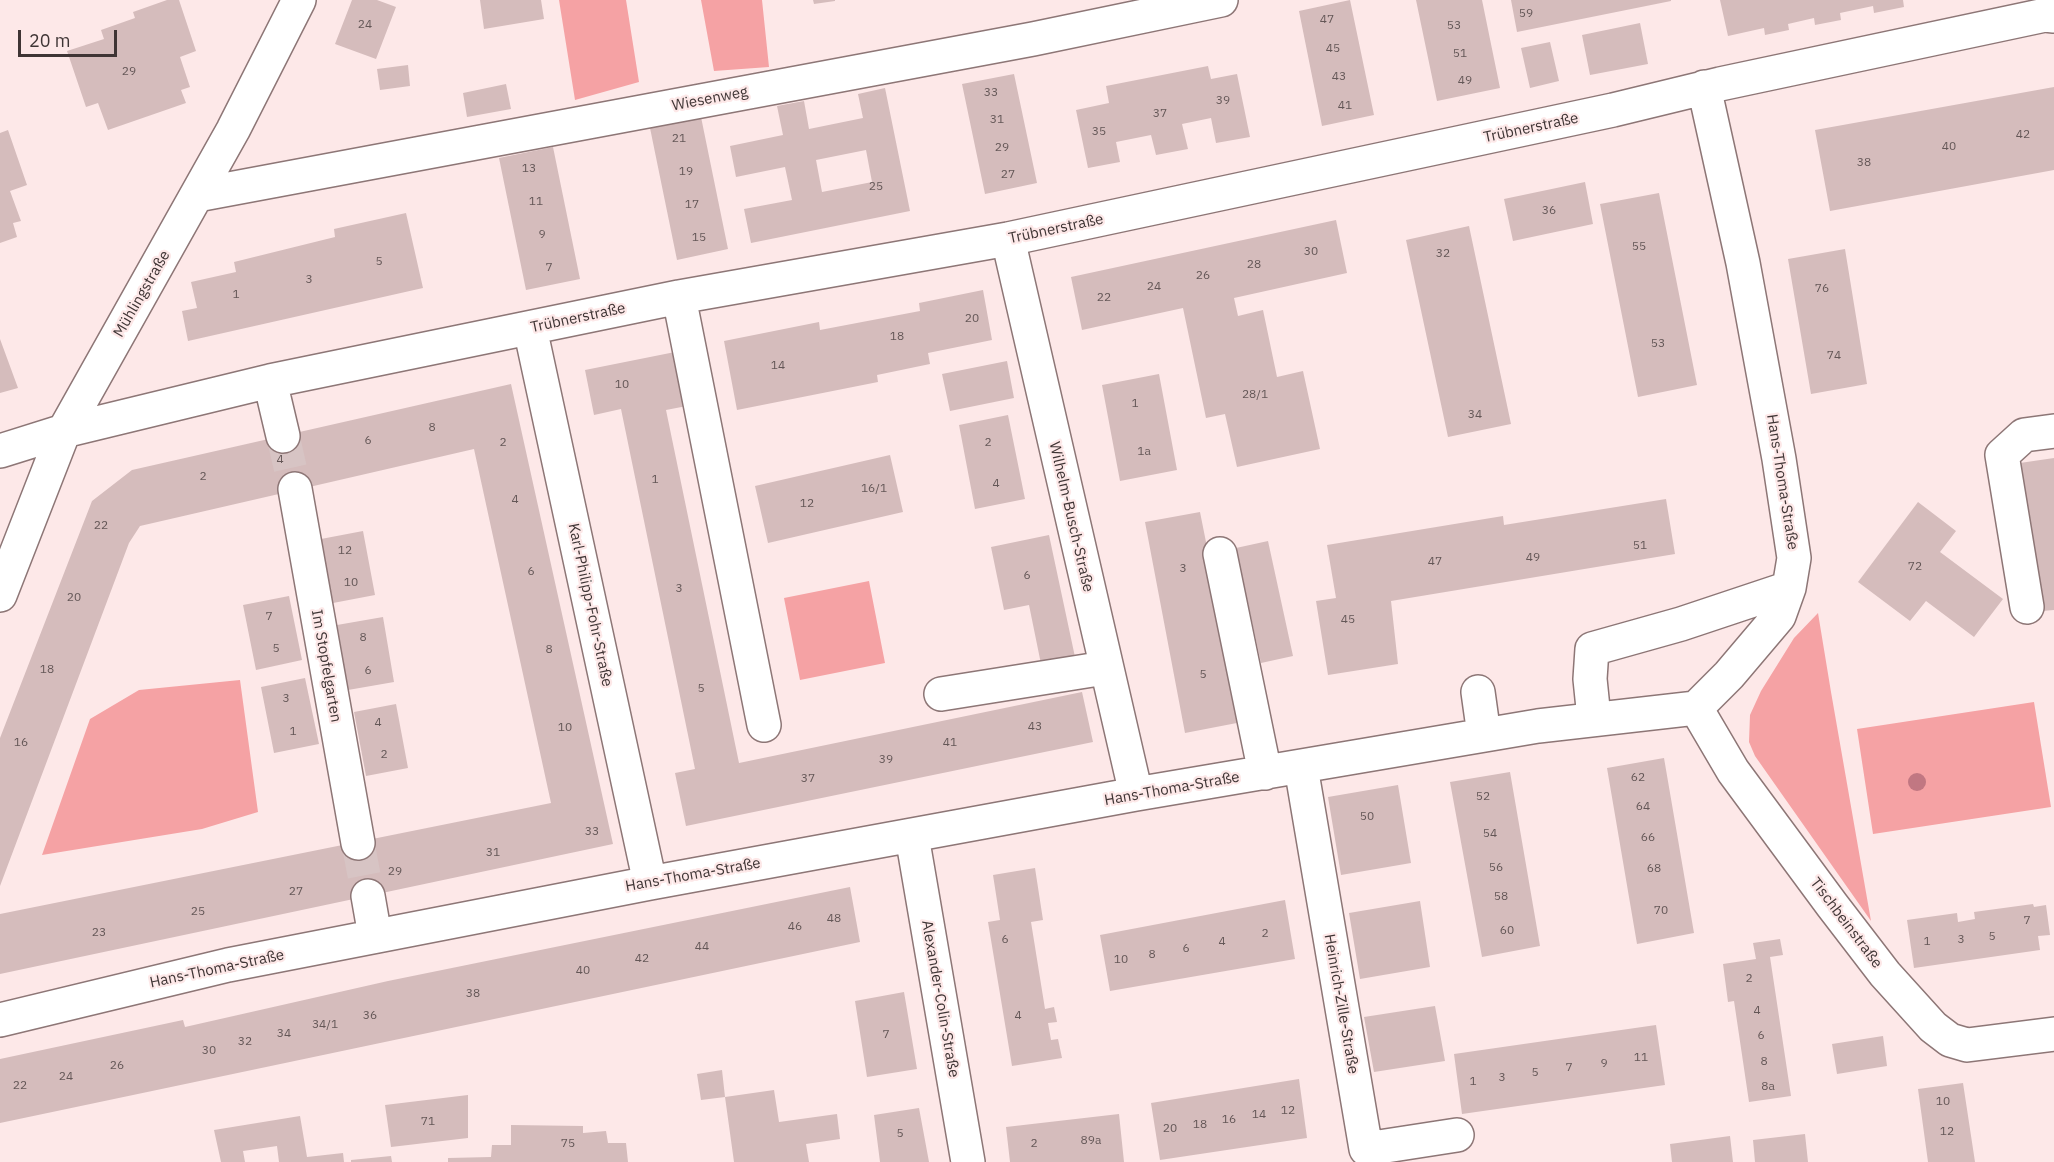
<!DOCTYPE html>
<html>
<head>
<meta charset="utf-8">
<style>
	body { margin:0 }
	#map { position:relative; width:2054px; height:1162px; overflow:hidden; background:#fde8e8; font-family:"IBM Plex Sans",sans-serif }
	canvas { display:block }
	.scale { position:absolute; left:18px; top:30px; width:99px; height:27px; box-sizing:border-box; border:3px solid #3f3535; border-top:0; padding-left:8px; font-size:18px; line-height:21px; white-space:nowrap; color:#3f3535; -webkit-text-stroke:4px #fde8e8; paint-order:stroke }
</style>
</head>
<body>
<div id="map">
<canvas width="2054" height="1162"></canvas>
<div class="scale">20 m</div>
</div>
<script>
const ctx = document.querySelector('canvas').getContext('2d');
ctx.lineJoin = 'round';
function paint(path, color) {
  ctx.fillStyle = color;
  ctx.fill(path, 'evenodd');
}
function shape(rows) {
  const path = new Path2D();
  for (const r of rows) {
    path.moveTo(r[0], r[1]);
    for (let i = 2; i < r.length; i += 2) path.lineTo(r[i], r[i + 1]);
  }
  return path;
}
function strokePath(path, color, width, dash) {
  ctx.strokeStyle = color;
  ctx.lineWidth = width;
  ctx.lineCap = dash ? 'butt' : 'round';
  ctx.setLineDash(dash || []);
  ctx.stroke(path);
}
function label(font, color, halo, rows, align = 'center') {
  ctx.font = font + ' "IBM Plex Sans",sans-serif';
  ctx.lineWidth = 4.5;
  ctx.setLineDash([]);
  ctx.textBaseline = 'middle';
  ctx.strokeStyle = halo;
  ctx.fillStyle = color;
  for (const [text, x, y, turn = 0] of rows) {
    ctx.save();
    ctx.translate(x, y);
    ctx.rotate((+turn || 0) * Math.PI / 180);
    ctx.textAlign = isNaN(turn) ? turn : align;
    if (halo) ctx.strokeText(text, 0, 0);
    ctx.fillText(text, 0, 0);
    ctx.restore();
  }
}
paint(shape([
	[559,0,626,0,639,82,575,100],
	[701,0,762,0,769,67,714,71],
	[869,581,885,663,800,680,784,598],
	[1818,613,1831,692,1871,921,1755,756,1749,742,1750,715,1761,691,1794,638],
	[240,680,258,812,202,829,42,855,90,719,139,690],
	[2034,702,2051,807,1873,834,1857,729]
]), '#f5a2a4');
paint(shape([
	[167,0,179,0,196,51,180,57,190,87,181,90,186,103,108,130,98,103,86,107,67,51,104,39,101,30,135,18,133,12],
	[352,0,377,0,396,7,376,59,335,44],
	[480,0,541,0,544,19,484,29],
	[813,0,835,0,835,1,814,4],
	[1350,0,1374,115,1322,126,1299,11],
	[1416,0,1482,0,1500,88,1437,101],
	[1511,0,1671,0,1671,1,1517,32],
	[1720,0,1903,0,1904,7,1874,13,1873,6,1840,13,1841,20,1815,25,1814,18,1788,24,1789,30,1765,35,1764,28,1728,36],
	[1640,23,1648,64,1590,75,1582,35],
	[1550,42,1559,81,1530,88,1521,48],
	[408,65,410,86,380,90,377,69],
	[1208,66,1211,79,1237,74,1250,137,1216,143,1211,118,1182,124,1188,149,1156,155,1151,135,1116,142,1120,162,1088,168,1076,110,1109,103,1106,86],
	[1014,74,1037,183,985,194,962,84],
	[506,84,511,109,467,117,463,93],
	[2054,87,2054,170,1830,211,1815,130],
	[885,88,910,211,751,243,744,209,792,200,785,167,736,177,730,146,783,135,777,106,804,101,809,129,863,118,858,94],
	[866,150,872,182,822,192,816,160],
	[701,117,728,249,677,260,650,128],
	[8,130,27,185,10,191,21,221,13,223,17,237,0,243,0,133],
	[553,147,580,279,526,290,499,158],
	[1585,182,1593,224,1513,241,1504,199],
	[1659,193,1697,385,1638,397,1600,204],
	[406,213,423,288,188,341,182,311,197,308,191,282,236,272,234,262,335,237,334,229],
	[1336,220,1347,273,1234,298,1238,316,1263,310,1277,377,1303,371,1320,449,1237,467,1225,414,1206,418,1183,308,1082,330,1071,277],
	[1469,226,1511,424,1448,437,1406,240],
	[1845,249,1867,384,1811,394,1788,259],
	[983,290,992,340,928,353,930,364,877,375,878,382,737,410,724,341,819,322,820,330,920,311,919,303],
	[0,339,18,388,0,393],
	[680,351,692,405,666,410,739,763,1082,692,1093,742,686,826,675,773,695,769,621,409,594,415,585,370],
	[1007,361,1014,398,950,411,942,374],
	[1159,374,1177,470,1120,481,1102,385],
	[511,384,613,844,0,974,0,914,551,803,474,449,140,526,129,543,0,886,0,738,92,501,132,470],
	[1008,415,1025,499,975,509,959,425],
	[890,455,903,512,768,543,755,486],
	[2054,458,2054,610,2042,611,2020,463],
	[1666,499,1675,554,1391,601,1398,664,1328,675,1316,601,1336,598,1327,545,1503,516,1504,525],
	[1918,502,1956,531,1940,552,2003,599,1974,637,1926,601,1910,621,1858,582],
	[1200,512,1242,722,1185,733,1145,522],
	[363,531,375,595,333,603,321,539],
	[1049,535,1075,657,1041,664,1029,605,1004,610,991,547],
	[1268,541,1293,656,1261,663,1236,548],
	[289,596,302,660,256,670,243,605],
	[383,617,394,682,348,690,337,625],
	[305,678,319,744,274,753,261,687],
	[396,704,408,768,366,776,354,712],
	[1664,758,1694,933,1637,944,1607,768],
	[1510,772,1540,946,1482,957,1450,782],
	[1398,785,1411,863,1341,875,1328,797],
	[1035,868,1043,920,1031,922,1045,1009,1054,1007,1057,1022,1048,1023,1051,1040,1058,1039,1062,1058,1012,1066,988,922,1000,920,993,875],
	[850,887,860,942,0,1123,0,1059,183,1020,185,1027,388,981],
	[1285,900,1295,959,1110,991,1100,935],
	[1420,901,1430,967,1360,979,1349,913],
	[2033,904,2034,907,2046,905,2050,935,2038,936,2040,950,1914,968,1907,920,1957,913,1958,922,1975,919,1974,912],
	[1780,939,1783,955,1770,957,1791,1096,1749,1102,1734,1001,1728,1002,1723,964,1756,959,1753,943],
	[904,992,917,1069,867,1077,855,1001],
	[1435,1006,1445,1061,1374,1072,1364,1017],
	[1656,1025,1665,1085,1462,1114,1454,1054],
	[1883,1036,1887,1066,1837,1074,1832,1044],
	[722,1070,725,1097,774,1090,779,1122,837,1114,840,1139,806,1144,809,1162,734,1162,725,1097,701,1100,697,1074],
	[1299,1079,1307,1138,1160,1160,1151,1103],
	[1963,1083,1975,1162,1928,1162,1918,1089],
	[468,1095,468,1138,391,1147,385,1105],
	[919,1108,929,1162,880,1162,874,1115],
	[1119,1114,1124,1162,1010,1162,1006,1127],
	[300,1116,307,1157,343,1153,344,1162,279,1162,277,1146,243,1151,245,1162,221,1162,214,1130],
	[511,1125,583,1126,583,1133,606,1131,608,1143,626,1143,628,1162,448,1162,448,1158,491,1157,492,1145,511,1145],
	[1805,1134,1808,1162,1755,1162,1753,1140],
	[1730,1136,1733,1162,1672,1162,1670,1144],
	[391,1156,392,1162,351,1162,351,1160]
]), '#d5bcbc');
strokePath(shape([
	[283,436,295,489],
	[358,843,368,896]
]), '#d7c4c4', 33, [33, 16]);
const minor = shape([
	[197,195,1033,39,1221,0],
	[1008,239,1136,794],
	[679,297,764,725],
	[530,328,650,883],
	[270,381,283,436],
	[0,451,64,431,270,381,679,297,1008,239,1613,110,1720,84,2045,15,2054,16],
	[295,489,358,843],
	[1220,554,1265,773],
	[0,595,64,431,233,130,299,0],
	[2027,607,2002,455,2024,435,2054,431],
	[1478,692,1484,735],
	[941,694,1105,668],
	[1696,708,1733,771,1832,905,1885,974,1933,1027,1950,1040,1967,1045,2054,1034],
	[1594,718,1590,679,1592,649,1681,624,1789,588],
	[1301,767,1366,1149,1457,1135],
	[912,836,968,1162],
	[368,896,375,936],
	[0,1020,228,965,650,883,1136,794,1538,726,1696,708,1729,675,1779,616,1789,588,1794,558,1779,459,1743,263,1704,87]
]);
strokePath(minor, '#8d7676', 36);
strokePath(minor, '#fff', 33);
ctx.fillStyle = '#c17782';
for (const [x, y] of [
	[1917,782]
]) {
  ctx.beginPath();
  ctx.arc(x, y, 9, 0, 2 * Math.PI);
  ctx.fill();
}
label('12px', '#645757', null, [
	["59",1526,14],
	["47",1327,20],
	["24",365,25],
	["53",1454,26],
	["45",1333,49],
	["51",1460,54],
	["29",129,72],
	["43",1339,77],
	["49",1465,81],
	["33",991,93],
	["39",1223,101],
	["41",1345,106],
	["37",1160,114],
	["31",997,120],
	["35",1099,132],
	["42",2023,135],
	["21",679,139],
	["40",1949,147],
	["29",1002,148],
	["38",1864,163],
	["13",529,169],
	["19",686,172],
	["27",1008,175],
	["25",876,187],
	["11",536,202],
	["17",692,205],
	["36",1549,211],
	["9",542,235],
	["15",699,238],
	["55",1639,247],
	["30",1311,252],
	["32",1443,254],
	["5",379,262],
	["28",1254,265],
	["7",549,268],
	["26",1203,276],
	["3",309,280],
	["24",1154,287],
	["76",1822,289],
	["1",236,295],
	["22",1104,298],
	["20",972,319],
	["18",897,337],
	["53",1658,344],
	["74",1834,356],
	["14",778,366],
	["10",622,385],
	["28/1",1255,395],
	["1",1135,404],
	["34",1475,415],
	["8",432,428],
	["6",368,441],
	["2",503,443],
	["2",988,443],
	["1a",1144,452],
	["4",280,460],
	["2",203,477],
	["1",655,480],
	["4",996,484],
	["16/1",874,489],
	["4",515,500],
	["12",807,504],
	["22",101,526],
	["51",1640,546],
	["12",345,551],
	["49",1533,558],
	["47",1435,562],
	["72",1915,567],
	["3",1183,569],
	["6",531,572],
	["6",1027,576],
	["10",351,583],
	["3",679,589],
	["20",74,598],
	["7",269,617],
	["45",1348,620],
	["8",363,638],
	["5",276,649],
	["8",549,650],
	["18",47,670],
	["6",368,671],
	["5",1203,675],
	["5",701,689],
	["3",286,699],
	["4",378,723],
	["43",1035,727],
	["10",565,728],
	["1",293,732],
	["16",21,743],
	["41",950,743],
	["2",384,755],
	["39",886,760],
	["62",1638,778],
	["37",808,779],
	["52",1483,797],
	["64",1643,807],
	["50",1367,817],
	["33",592,832],
	["54",1490,834],
	["66",1648,838],
	["31",493,853],
	["56",1496,868],
	["68",1654,869],
	["29",395,872],
	["27",296,892],
	["58",1501,897],
	["70",1661,911],
	["25",198,912],
	["48",834,919],
	["7",2027,921],
	["46",795,927],
	["60",1507,931],
	["23",99,933],
	["2",1265,934],
	["5",1992,937],
	["6",1005,940],
	["3",1961,940],
	["4",1222,942],
	["1",1927,942],
	["44",702,947],
	["6",1186,949],
	["8",1152,955],
	["42",642,959],
	["10",1121,960],
	["40",583,971],
	["2",1749,979],
	["38",473,994],
	["4",1757,1011],
	["36",370,1016],
	["4",1018,1016],
	["34/1",325,1025],
	["34",284,1034],
	["7",886,1035],
	["6",1761,1036],
	["32",245,1042],
	["30",209,1051],
	["11",1641,1058],
	["8",1764,1062],
	["9",1604,1064],
	["26",117,1066],
	["7",1569,1068],
	["5",1535,1073],
	["24",66,1077],
	["3",1502,1078],
	["1",1473,1082],
	["22",20,1086],
	["8a",1768,1087],
	["10",1943,1102],
	["12",1288,1111],
	["14",1259,1115],
	["16",1229,1120],
	["71",428,1122],
	["18",1200,1125],
	["20",1170,1129],
	["12",1947,1132],
	["5",900,1134],
	["89a",1091,1141],
	["75",568,1144],
	["2",1034,1144]
]);
label('15px', '#3f3535', '#fde8e8', [
	["Wiesenweg",710,99,-11],
	["Trübnerstraße",1531,128,-12],
	["Trübnerstraße",1056,229,-12],
	["Mühlingstraße",142,294,-60],
	["Trübnerstraße",578,318,-12],
	["Hans-Thoma-Straße",1782,482,81],
	["Wilhelm-Busch-Straße",1071,517,77],
	["Karl-Philipp-Fohr-Straße",590,605,78],
	["Im Stopfelgarten",326,666,80],
	["Hans-Thoma-Straße",1172,789,-10],
	["Hans-Thoma-Straße",693,875,-10],
	["Tischbeinstraße",1846,923,53],
	["Hans-Thoma-Straße",217,969,-12],
	["Alexander-Colin-Straße",940,999,80],
	["Heinrich-Zille-Straße",1341,1004,80]
]);
</script>
</body>
</html>
